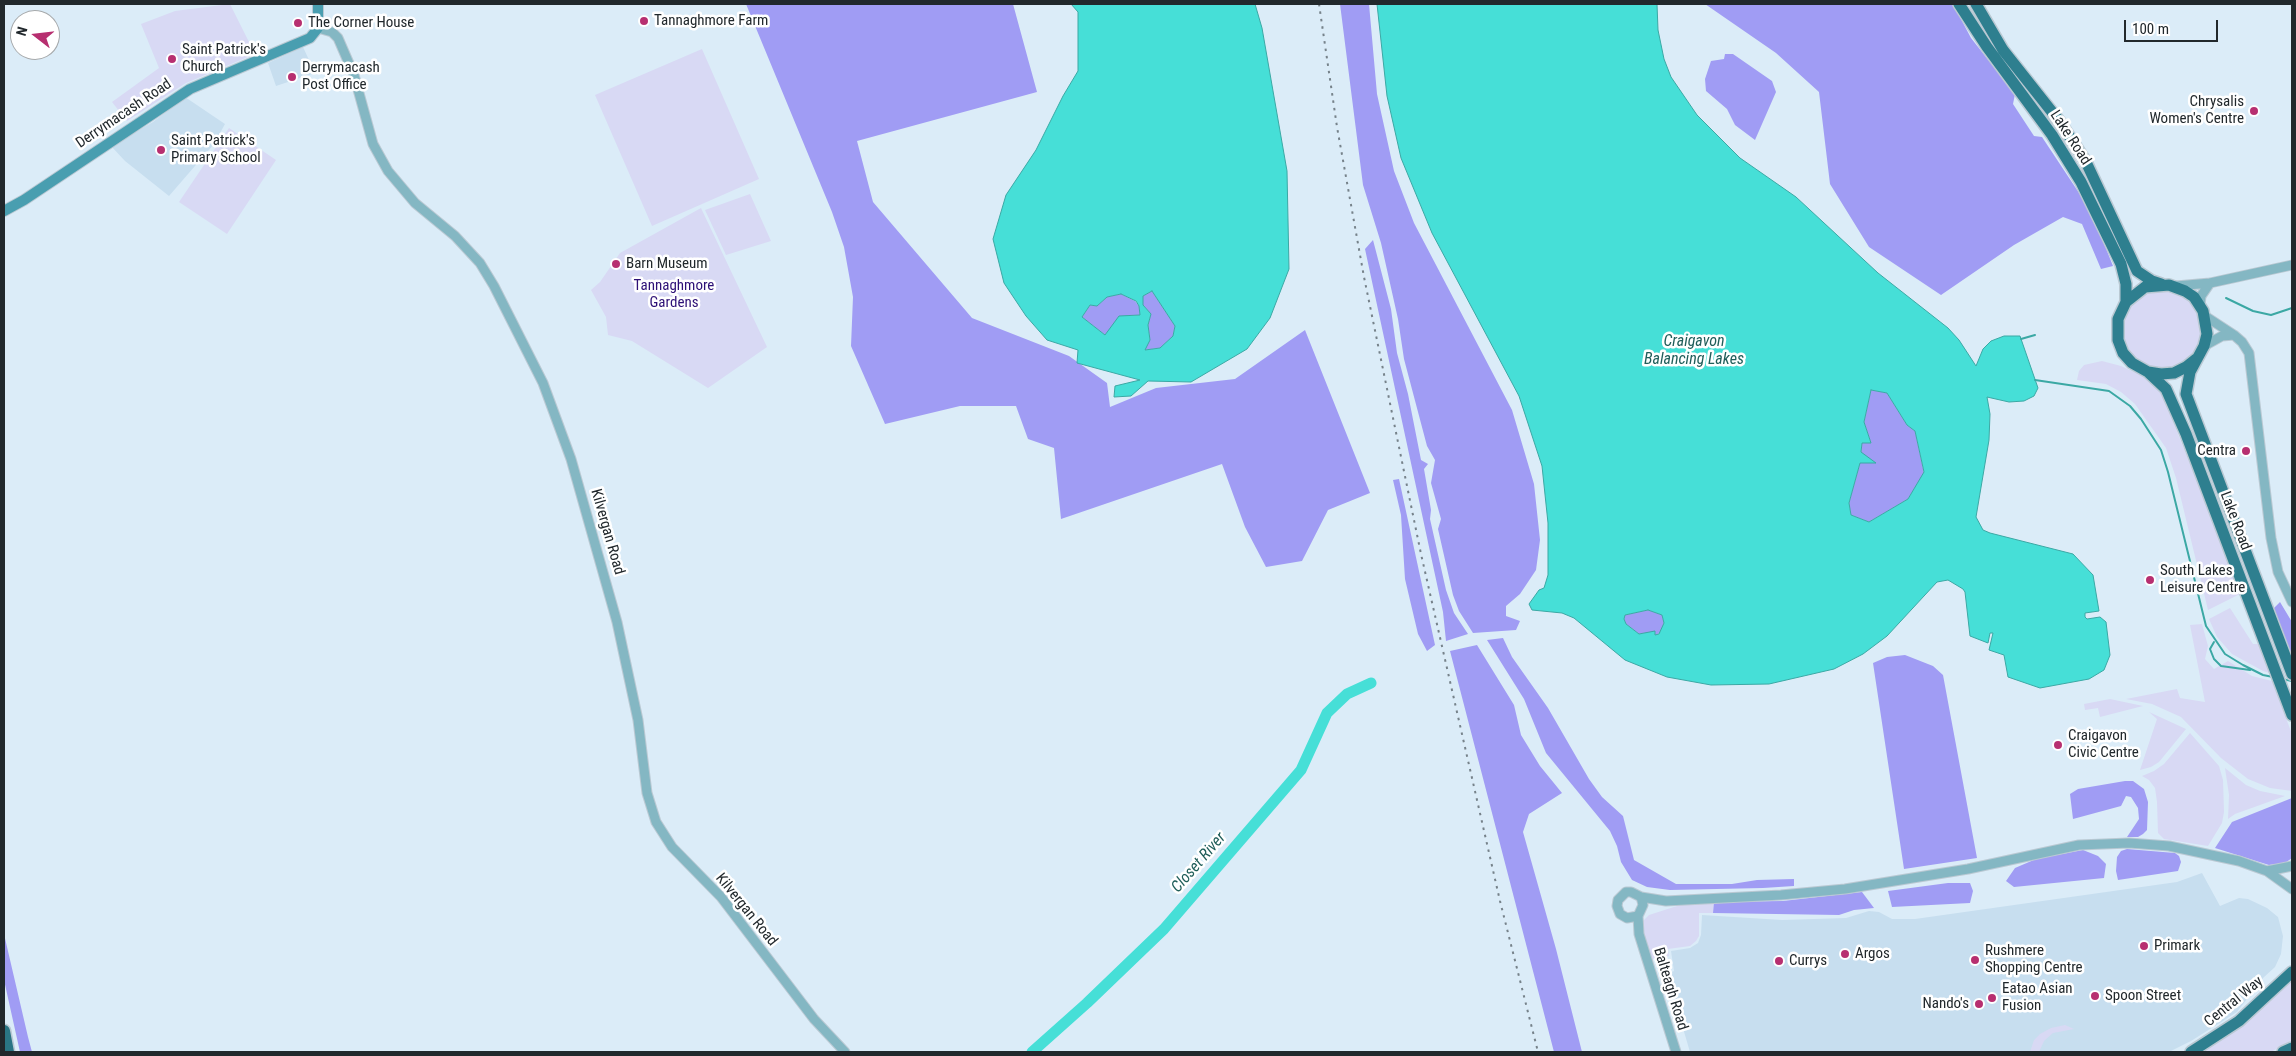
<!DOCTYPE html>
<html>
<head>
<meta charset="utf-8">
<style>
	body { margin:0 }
	#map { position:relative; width:2296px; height:1056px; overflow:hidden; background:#dbecf8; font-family:"Roboto Condensed",sans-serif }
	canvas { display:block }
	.frame { position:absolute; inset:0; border:5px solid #21282c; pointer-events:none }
	.north { position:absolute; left:10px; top:10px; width:50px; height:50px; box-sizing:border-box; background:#fff; border:1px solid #a6a9ab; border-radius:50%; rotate:286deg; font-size:14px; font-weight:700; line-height:20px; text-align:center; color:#21282c }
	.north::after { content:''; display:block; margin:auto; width:18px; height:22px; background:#b72f70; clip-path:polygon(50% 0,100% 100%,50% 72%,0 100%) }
	.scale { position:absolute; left:2124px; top:20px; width:94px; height:22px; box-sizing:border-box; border:2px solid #21282c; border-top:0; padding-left:6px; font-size:15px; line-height:18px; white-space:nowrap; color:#21282c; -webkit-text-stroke:4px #fff; paint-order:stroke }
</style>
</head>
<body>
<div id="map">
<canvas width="2296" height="1056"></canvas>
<div class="frame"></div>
<div class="north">N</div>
<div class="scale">100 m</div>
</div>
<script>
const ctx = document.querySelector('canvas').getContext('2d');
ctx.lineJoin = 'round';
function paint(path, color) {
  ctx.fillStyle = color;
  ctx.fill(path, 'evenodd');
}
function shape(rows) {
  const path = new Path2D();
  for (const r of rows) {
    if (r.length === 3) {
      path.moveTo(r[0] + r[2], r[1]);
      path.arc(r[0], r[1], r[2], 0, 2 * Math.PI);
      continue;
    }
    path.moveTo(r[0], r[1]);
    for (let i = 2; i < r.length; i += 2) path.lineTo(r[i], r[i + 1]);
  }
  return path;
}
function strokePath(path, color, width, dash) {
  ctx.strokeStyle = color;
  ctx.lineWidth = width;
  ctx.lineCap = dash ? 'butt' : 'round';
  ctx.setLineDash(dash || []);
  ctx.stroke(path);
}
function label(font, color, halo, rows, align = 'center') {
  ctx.font = font + ' "Roboto Condensed",sans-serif';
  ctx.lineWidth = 5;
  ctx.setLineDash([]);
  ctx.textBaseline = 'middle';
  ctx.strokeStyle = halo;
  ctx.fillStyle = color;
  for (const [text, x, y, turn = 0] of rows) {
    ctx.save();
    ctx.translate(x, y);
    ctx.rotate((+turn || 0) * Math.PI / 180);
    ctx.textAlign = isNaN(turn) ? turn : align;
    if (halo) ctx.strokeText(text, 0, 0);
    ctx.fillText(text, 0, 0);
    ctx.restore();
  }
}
paint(shape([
	[303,47,315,73,276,86,268,63],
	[185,97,225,124,214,144,169,196,125,161,111,146,153,122],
	[2202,873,2220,906,2239,898,2248,899,2267,908,2278,917,2283,936,2281,954,2275,967,2263,978,2237,1012,2191,1041,2169,1052,1690,1052,1667,974,1674,971,1671,951,1690,948,1698,943,1701,935,1702,915,1782,920,1846,918,1869,911,1879,912,1892,919,1915,919,2177,882]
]), '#c7deef');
paint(shape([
	[230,4,255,54,186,83,127,121,112,102,159,68,141,24,175,11],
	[702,49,759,179,652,226,595,95],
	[229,128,276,160,227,234,179,202],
	[750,194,771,241,726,255,705,210],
	[701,208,767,347,708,388,632,341,608,335,606,317,591,290,600,282,620,253],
	[2162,329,39],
	[2102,361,2121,366,2147,378,2160,389,2242,593,2208,610,2176,478,2166,448,2135,404,2121,392,2106,384,2077,380,2079,371,2084,365],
	[2230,608,2253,644,2259,644,2273,674,2263,671,2232,654,2217,637,2209,619],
	[2202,624,2208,646,2205,659,2214,669,2228,661,2252,676,2272,681,2292,734,2292,791,2270,788,2248,779,2221,758,2181,717,2152,704,2126,699,2177,689,2180,698,2205,702,2190,625],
	[2110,699,2143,706,2100,717,2098,708,2085,710,2084,704],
	[2149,712,2186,729,2159,762,2151,767,2140,770,2157,719],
	[2190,733,2219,766,2223,780,2224,812,2222,823,2208,846,2164,839,2158,833,2157,802,2155,788,2149,780,2142,776,2154,771,2164,764],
	[2225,768,2246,785,2260,791,2285,796,2235,814,2228,819,2229,795],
	[1714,902,1713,913,1699,913,1699,936,1696,941,1690,946,1668,949,1669,956,1651,959,1641,923,1649,915,1680,905],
	[2292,978,2292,1040,2271,1052,2200,1052,2235,1031,2266,1005],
	[2065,1025,2074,1029,2053,1033,2044,1041,2039,1052,2030,1052,2034,1040,2040,1034,2051,1028]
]), '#d8d9f4');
paint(shape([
	[746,4,1013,4,1037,92,857,141,873,202,972,318,1069,356,1107,383,1110,407,1156,388,1235,379,1305,330,1370,493,1328,510,1302,561,1266,567,1245,527,1222,464,1061,519,1054,448,1028,439,1016,406,960,406,885,424,851,346,853,297,844,247,832,212],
	[1340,4,1369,4,1377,94,1394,171,1414,223,1512,410,1534,484,1540,540,1536,570,1520,594,1506,606,1506,616,1520,621,1516,630,1473,633,1459,611,1453,595,1438,529,1441,519,1431,483,1435,460,1427,446,1404,359,1398,319,1381,243,1363,185],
	[1705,4,1953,4,1971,38,2015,94,2013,104,2034,136,2042,137,2091,211,2113,266,2101,269,2082,224,2063,217,2014,245,1941,295,1869,247,1830,184,1819,92,1776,53],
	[1725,54,1733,54,1772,81,1776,92,1755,140,1735,125,1727,109,1706,91,1705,79,1711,61,1724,59],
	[1373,240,1391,309,1397,353,1408,394,1421,460,1428,464,1424,469,1431,510,1430,519,1446,590,1454,613,1468,634,1446,641,1443,612,1365,249],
	[1152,291,1175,326,1173,336,1160,348,1144,350,1150,340,1148,325,1151,314,1143,305,1143,296],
	[1121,294,1135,301,1139,306,1140,315,1129,315,1105,335,1082,317,1090,305,1097,306,1107,297],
	[1871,390,1887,393,1907,425,1915,431,1924,473,1908,499,1869,522,1851,515,1849,503,1860,463,1862,443,1871,443,1864,422],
	[1399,479,1435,645,1427,651,1418,634,1405,579,1401,515,1393,480],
	[2280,602,2292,622,2292,666,2271,611],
	[1648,610,1662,615,1664,623,1660,633,1655,635,1655,632,1639,634,1626,624,1624,619,1625,615],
	[1503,638,1512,657,1548,708,1589,779,1602,797,1623,816,1634,860,1676,884,1732,884,1757,880,1794,879,1794,886,1763,888,1670,890,1647,887,1632,880,1621,862,1617,846,1610,831,1546,753,1524,699,1487,640],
	[1477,645,1514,705,1521,735,1540,766,1562,793,1529,814,1523,832,1556,949,1582,1052,1554,1052,1450,651],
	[1905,655,1933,666,1943,675,1977,858,1904,869,1873,663,1887,657],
	[2125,781,2133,781,2144,789,2148,802,2147,830,2143,834,2138,837,2127,837,2139,819,2138,808,2131,797,2126,796,2121,806,2073,819,2070,794,2078,789],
	[2292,798,2292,858,2285,863,2269,865,2215,848,2232,822],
	[2127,849,2175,853,2179,856,2181,862,2178,871,2118,880,2116,871,2117,857,2121,851],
	[2083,850,2098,856,2106,864,2104,878,2014,887,2006,881,2015,868,2036,859],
	[1948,883,1970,883,1973,891,1970,903,1892,907,1888,891],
	[1862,892,1874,908,1854,910,1839,915,1713,913,1714,902,1783,901],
	[4,934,28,1037,32,1052,20,1052,4,980]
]), '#a09cf4');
const water = shape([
	[1071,4,1255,4,1262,28,1287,171,1289,269,1270,318,1247,349,1191,382,1148,381,1131,396,1114,397,1115,386,1140,380,1077,363,1078,350,1047,340,1026,316,1004,283,993,239,1006,195,1036,150,1063,96,1078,71,1078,12,1071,4],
	[1152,291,1175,326,1173,336,1160,348,1145,350,1150,340,1148,325,1151,314,1143,305,1143,296,1152,291],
	[1121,294,1136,301,1139,306,1140,315,1119,316,1105,335,1082,317,1090,305,1097,306,1107,297,1121,294],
	[1377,4,1657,4,1658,30,1664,59,1671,77,1697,115,1740,158,1796,197,1878,273,1948,328,1959,340,1976,366,1983,349,1991,341,2004,336,2020,336,2038,388,2034,396,2024,401,2009,402,1987,397,1990,414,1989,440,1976,517,1983,530,1990,533,2073,554,2093,575,2099,611,2085,613,2085,617,2087,619,2100,617,2106,622,2110,655,2104,670,2089,679,2040,688,2008,677,2004,655,1989,650,1993,633,1990,633,1988,643,1970,636,1965,592,1963,589,1948,580,1937,582,1887,636,1863,654,1834,669,1769,684,1711,685,1667,677,1625,660,1574,618,1562,613,1532,610,1529,604,1539,590,1544,588,1548,575,1548,523,1542,466,1519,396,1432,233,1401,158,1387,96,1377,4],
	[1871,390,1887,393,1907,425,1915,431,1924,472,1908,499,1869,522,1851,515,1849,503,1860,463,1876,463,1861,452,1862,443,1871,443,1864,422,1871,390],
	[1648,610,1662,615,1664,623,1659,634,1655,635,1655,631,1639,634,1626,624,1624,619,1625,615,1648,610]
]);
paint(water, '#46dfd7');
strokePath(water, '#3ba8a4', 1);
strokePath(shape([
	[2226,298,2253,311,2271,315,2292,308],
	[2021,339,2035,335],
	[2035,380,2109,391,2130,406,2141,419,2161,450,2168,472,2206,626,2225,654,2243,665,2263,675,2273,677],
	[2214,642,2210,649,2214,659,2221,666,2250,670],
	[2282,679,2292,681]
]), '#3ba8a4', 2);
strokePath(shape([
	[1032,1052,1087,1003,1164,929,1301,770,1327,713,1347,694,1371,683]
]), '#46dfd7', 11);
const tertiary = shape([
	[318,28,332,32,338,38,354,75,373,144,388,171,415,203,455,236,480,263,494,286,543,383,571,459,617,622,638,720,647,793,656,822,672,847,721,897,814,1019,845,1052],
	[2176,286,2210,283,2292,265],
	[2200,306,2201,296,2210,283],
	[2205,316,2234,335,2242,342,2249,353,2271,538,2278,572,2292,602],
	[2204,346,2222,336,2234,335],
	[2267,871,2292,866],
	[1641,897,1643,905,1638,916,1627,918,1620,914,1617,906,1618,900,1626,892,1631,892,1641,897,1666,901,1781,895,1845,889,1968,869,2079,845,2129,843,2169,846,2239,861,2267,871,2292,889],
	[1638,916,1639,934,1676,1052]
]);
const secondary = shape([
	[4,211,24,200,190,89,310,38,318,28,318,4]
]);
const trunk = shape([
	[1959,4,1987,47,2052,135,2081,182,2121,264,2126,284,2126,302],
	[1976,4,2003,50,2060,122,2086,162,2137,271,2152,281,2161,284],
	[2196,359,2186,367,2174,373,2161,374,2148,372,2132,363,2123,353,2118,340,2118,319,2126,302,2145,287,2169,285,2185,291,2194,297,2203,311,2207,334,2204,346,2190,372,2186,394,2292,674],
	[2149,373,2166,389,2186,434,2292,715],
	[2191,1052,2239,1021,2292,972],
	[2283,1052,2292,1048]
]);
const motorway = shape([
	[4,1031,8,1052]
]);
strokePath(tertiary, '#bac9d3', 11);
strokePath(secondary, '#bac9d3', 12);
strokePath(trunk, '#bac9d3', 14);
strokePath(motorway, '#bac9d3', 15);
strokePath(tertiary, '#84b7c3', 9);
strokePath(secondary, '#499eb0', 10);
strokePath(trunk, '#2e7f8f', 11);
strokePath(motorway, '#2a7584', 12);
strokePath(shape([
	[1319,4,1337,127,1364,277,1421,554,1500,901,1538,1052]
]), '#76828a', 2, [2.5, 5]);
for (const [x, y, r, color] of [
	[644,21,5,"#b72f70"],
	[298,23,5,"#b72f70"],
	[172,59,5,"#b72f70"],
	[292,77,5,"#b72f70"],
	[2254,111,5,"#b72f70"],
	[161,150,5,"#b72f70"],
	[616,264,5,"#b72f70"],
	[2246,451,5,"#b72f70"],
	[2150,580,5,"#b72f70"],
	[2058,745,5,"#b72f70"],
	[2144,946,5,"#b72f70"],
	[1845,954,5,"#b72f70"],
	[1975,960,5,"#b72f70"],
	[1779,961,5,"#b72f70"],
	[2095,996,5,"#b72f70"],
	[1992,998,5,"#b72f70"],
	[1979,1004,5,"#b72f70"]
]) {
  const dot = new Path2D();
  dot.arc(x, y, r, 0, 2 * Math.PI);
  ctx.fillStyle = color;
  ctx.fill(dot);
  strokePath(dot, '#fff', 2);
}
label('15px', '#21282c', '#fff', [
	["Tannaghmore Farm",654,21],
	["The Corner House",308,23],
	["Saint Patrick's",182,50],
	["Church",182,67],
	["Derrymacash",302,68],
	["Post Office",302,85],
	["Chrysalis",2244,102,"right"],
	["Women's Centre",2244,119,"right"],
	["Saint Patrick's",171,141],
	["Primary School",171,158],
	["Barn Museum",626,264],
	["Centra",2236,451,"right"],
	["South Lakes",2160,571],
	["Leisure Centre",2160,588],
	["Craigavon",2068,736],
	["Civic Centre",2068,753],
	["Primark",2154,946],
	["Rushmere",1985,951],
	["Shopping Centre",1985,968],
	["Argos",1855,954],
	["Currys",1789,961],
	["Eatao Asian",2002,989],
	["Fusion",2002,1006],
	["Spoon Street",2105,996],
	["Nando's",1969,1004,"right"]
], 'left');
label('15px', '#21282c', '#fff', [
	["Derrymacash Road",124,114,-34],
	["Lake Road",2070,138,57],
	["Lake Road",2235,521,69],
	["Kilvergan Road",607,532,74],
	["Kilvergan Road",746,910,51],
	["Balteagh Road",1670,989,73],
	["Central Way",2234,1002,-39]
]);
label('15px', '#2d1076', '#fff', [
	["Tannaghmore",674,286],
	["Gardens",674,303]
]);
label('italic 16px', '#205e5a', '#fff', [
	["Craigavon",1694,342],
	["Balancing Lakes",1694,360],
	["Closet River",1199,863,-49]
]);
</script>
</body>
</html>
